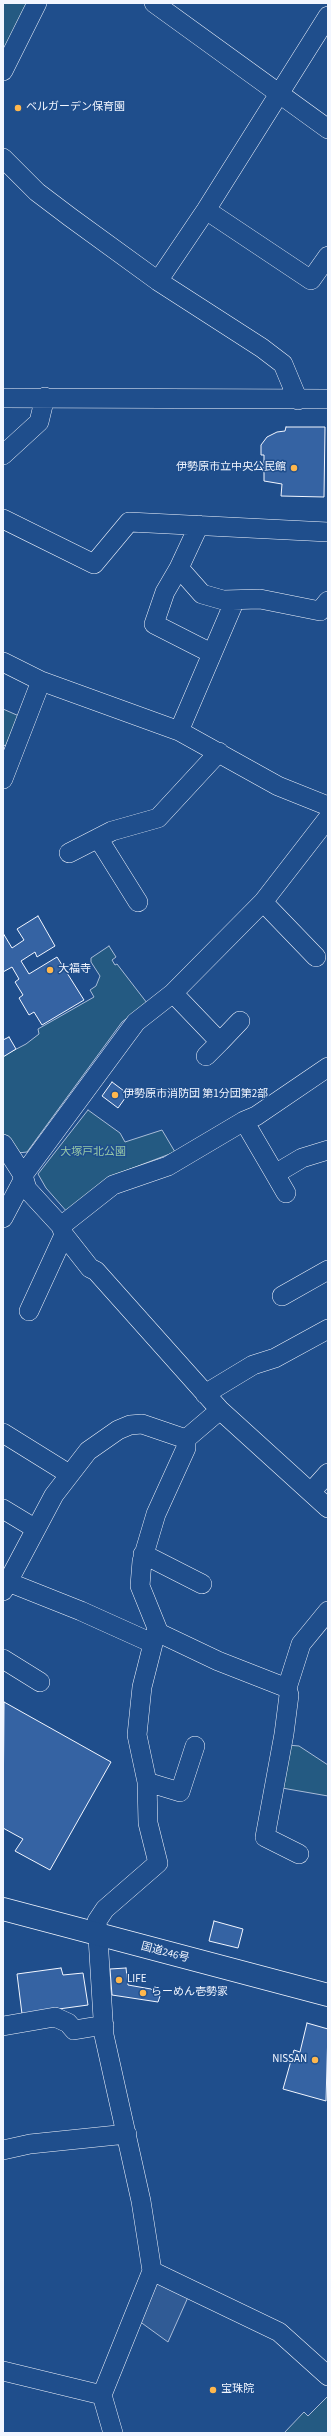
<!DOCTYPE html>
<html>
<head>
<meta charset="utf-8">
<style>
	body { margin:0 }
	#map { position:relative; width:331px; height:2436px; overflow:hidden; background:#1f4e8c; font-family:"Source Sans 3",sans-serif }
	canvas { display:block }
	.frame { position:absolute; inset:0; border:4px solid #f2f6ff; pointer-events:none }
</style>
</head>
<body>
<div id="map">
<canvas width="331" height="2436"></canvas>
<div class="frame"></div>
</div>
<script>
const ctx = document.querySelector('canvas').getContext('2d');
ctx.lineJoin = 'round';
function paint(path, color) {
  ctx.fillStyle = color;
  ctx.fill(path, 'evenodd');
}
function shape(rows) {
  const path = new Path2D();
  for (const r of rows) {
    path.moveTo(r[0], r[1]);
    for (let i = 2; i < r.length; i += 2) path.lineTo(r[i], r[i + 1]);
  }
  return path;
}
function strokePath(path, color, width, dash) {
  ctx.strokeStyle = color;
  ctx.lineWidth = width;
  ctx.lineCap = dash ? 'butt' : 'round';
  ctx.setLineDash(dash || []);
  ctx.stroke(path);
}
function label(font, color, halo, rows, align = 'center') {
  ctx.font = font + ' "Source Sans 3","Noto Sans JP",sans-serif';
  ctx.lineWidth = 3;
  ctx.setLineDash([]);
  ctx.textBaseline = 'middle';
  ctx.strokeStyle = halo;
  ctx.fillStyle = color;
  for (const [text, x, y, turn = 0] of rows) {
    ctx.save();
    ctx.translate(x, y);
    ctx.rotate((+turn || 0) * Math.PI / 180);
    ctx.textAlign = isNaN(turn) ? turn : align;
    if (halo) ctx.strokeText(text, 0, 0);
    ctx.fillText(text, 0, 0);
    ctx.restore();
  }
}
const green = shape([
	[3,3,27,3,3,54,3,3],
	[3,709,19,716,7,746,3,745,3,709],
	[109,946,116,957,112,960,115,965,117,964,147,1003,122,1022,27,1152,18,1153,3,1134,3,1056,26,1044,39,1034,38,1029,94,997,90,990,96,986,100,976,91,962,91,958,109,946],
	[88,1110,120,1133,125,1142,162,1130,175,1152,117,1174,68,1213,46,1188,38,1174,88,1110],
	[287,1745,299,1746,328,1765,328,1796,282,1788,287,1745],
	[328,2396,328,2433,284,2433,304,2412,308,2416,328,2396]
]);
paint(green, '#245a82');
strokePath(green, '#a8bbd7', 1);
const parking = shape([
	[157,2279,189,2295,168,2342,139,2321,157,2279]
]);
paint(parking, '#305b95');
strokePath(parking, '#a8bbd7', 1);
const building = shape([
	[286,427,325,427,324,497,281,496,282,484,264,481,264,455,261,455,261,445,267,437,277,432,285,431,286,427],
	[38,916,55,946,37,957,35,952,21,961,29,974,57,957,84,1000,42,1025,34,1012,29,1015,19,998,23,995,15,982,19,979,12,967,3,972,3,933,12,948,24,940,17,929,38,916],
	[9,1037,16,1049,3,1057,3,1040,9,1037],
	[112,1082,128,1094,118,1108,102,1096,112,1082],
	[4,1702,111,1762,50,1870,15,1851,23,1839,3,1828,4,1702],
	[214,1921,243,1929,238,1948,209,1941,214,1921],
	[61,1968,63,1975,83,1973,88,2005,22,2014,17,1974,61,1968],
	[126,1968,128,1985,151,1989,160,1996,158,2002,112,1995,110,1969,126,1968],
	[307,2023,328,2029,326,2101,283,2089,294,2050,300,2052,307,2023]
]);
paint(building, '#3563a3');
strokePath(building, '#f2f6ff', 1);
const minor = shape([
	[154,3,328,129],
	[3,71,37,3],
	[3,158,37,192,70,217,158,281,262,348,283,364,298,400],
	[206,210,311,280,328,256],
	[158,281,206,210,328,16],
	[3,398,328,399],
	[3,455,39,422,45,397],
	[3,519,94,564,129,522,328,532],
	[199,525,179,568,202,594,223,600,260,599,320,611,328,601],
	[179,568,165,592,154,624,211,653],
	[3,662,41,681,179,731,278,786,328,806],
	[179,731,235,600],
	[3,779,41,681],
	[98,838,138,902],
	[69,853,112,831,158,818,219,752],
	[263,902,316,957],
	[173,993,220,1042,206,1056],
	[220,1042,240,1021],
	[244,1121,275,1174,302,1158,328,1150],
	[3,1144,23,1175,27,1189,61,1226,64,1235,90,1268,96,1271,220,1410,328,1508],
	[275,1174,286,1193],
	[3,1218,22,1182,23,1175,136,1022,173,993,263,902,328,818],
	[61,1226,113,1185,168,1166,244,1121,256,1116,328,1067],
	[282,1296,328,1270],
	[29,1311,64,1235],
	[205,1394,253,1365,275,1358,328,1329],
	[3,1433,69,1474],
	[311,1492,328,1473],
	[3,1509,36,1529],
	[143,1554,202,1584],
	[3,1582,8,1582,81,1611,152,1643],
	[3,1591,54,1495,88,1451,118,1430,130,1425,142,1424,186,1439],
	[157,1632,218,1661,287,1688],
	[3,1659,40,1682],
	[147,1782,180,1792,195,1746],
	[299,1854,265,1837,284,1734,289,1695,287,1688,301,1644,328,1611],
	[3,2026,55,2017,68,2023,74,2030,104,2025],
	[3,2150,30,2144,127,2134],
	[152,2271,279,2332,328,2376],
	[3,2371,102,2395],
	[113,2433,102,2395,152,2271,141,2201,104,2035,97,1921,105,1909,158,1863,148,1823,147,1782,137,1735,142,1687,157,1628,140,1586,142,1561,156,1514,186,1448,186,1439,220,1410]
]);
const highway = shape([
	[3,1909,328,1995]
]);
strokePath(minor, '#f2f6ff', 20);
strokePath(highway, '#f2f6ff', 24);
strokePath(minor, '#1f4e8c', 19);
strokePath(highway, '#1f4e8c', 22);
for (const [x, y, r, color] of [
	[18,108,4,"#ffb74d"],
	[294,468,4,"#ffb74d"],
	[50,970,4,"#ffb74d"],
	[115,1095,4,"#ffb74d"],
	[119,1980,4,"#ffb74d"],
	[143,1993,4,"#ffb74d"],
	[315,2060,4,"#ffb74d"],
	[213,2390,4,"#ffb74d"]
]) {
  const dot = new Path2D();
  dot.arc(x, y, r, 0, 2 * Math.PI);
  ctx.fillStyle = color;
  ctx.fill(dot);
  strokePath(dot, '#1f4e8c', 1.5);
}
label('11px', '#f2f6ff', '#1f4e8c', [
	["ベルガーデン保育園",26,108],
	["伊勢原市立中央公民館",286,468,"right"],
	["大福寺",58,970],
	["伊勢原市消防団 第1分団第2部",123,1095],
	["LIFE",127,1980],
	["らーめん壱勢家",151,1993],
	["NISSAN",307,2060,"right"],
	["宝珠院",221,2390]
], 'left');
label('11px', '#97c8a6', '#1f4e8c', [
	["大塚戸北公園",93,1153]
]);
label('11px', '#f2f6ff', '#1f4e8c', [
	["国道246号",165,1953,15]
]);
</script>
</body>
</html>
